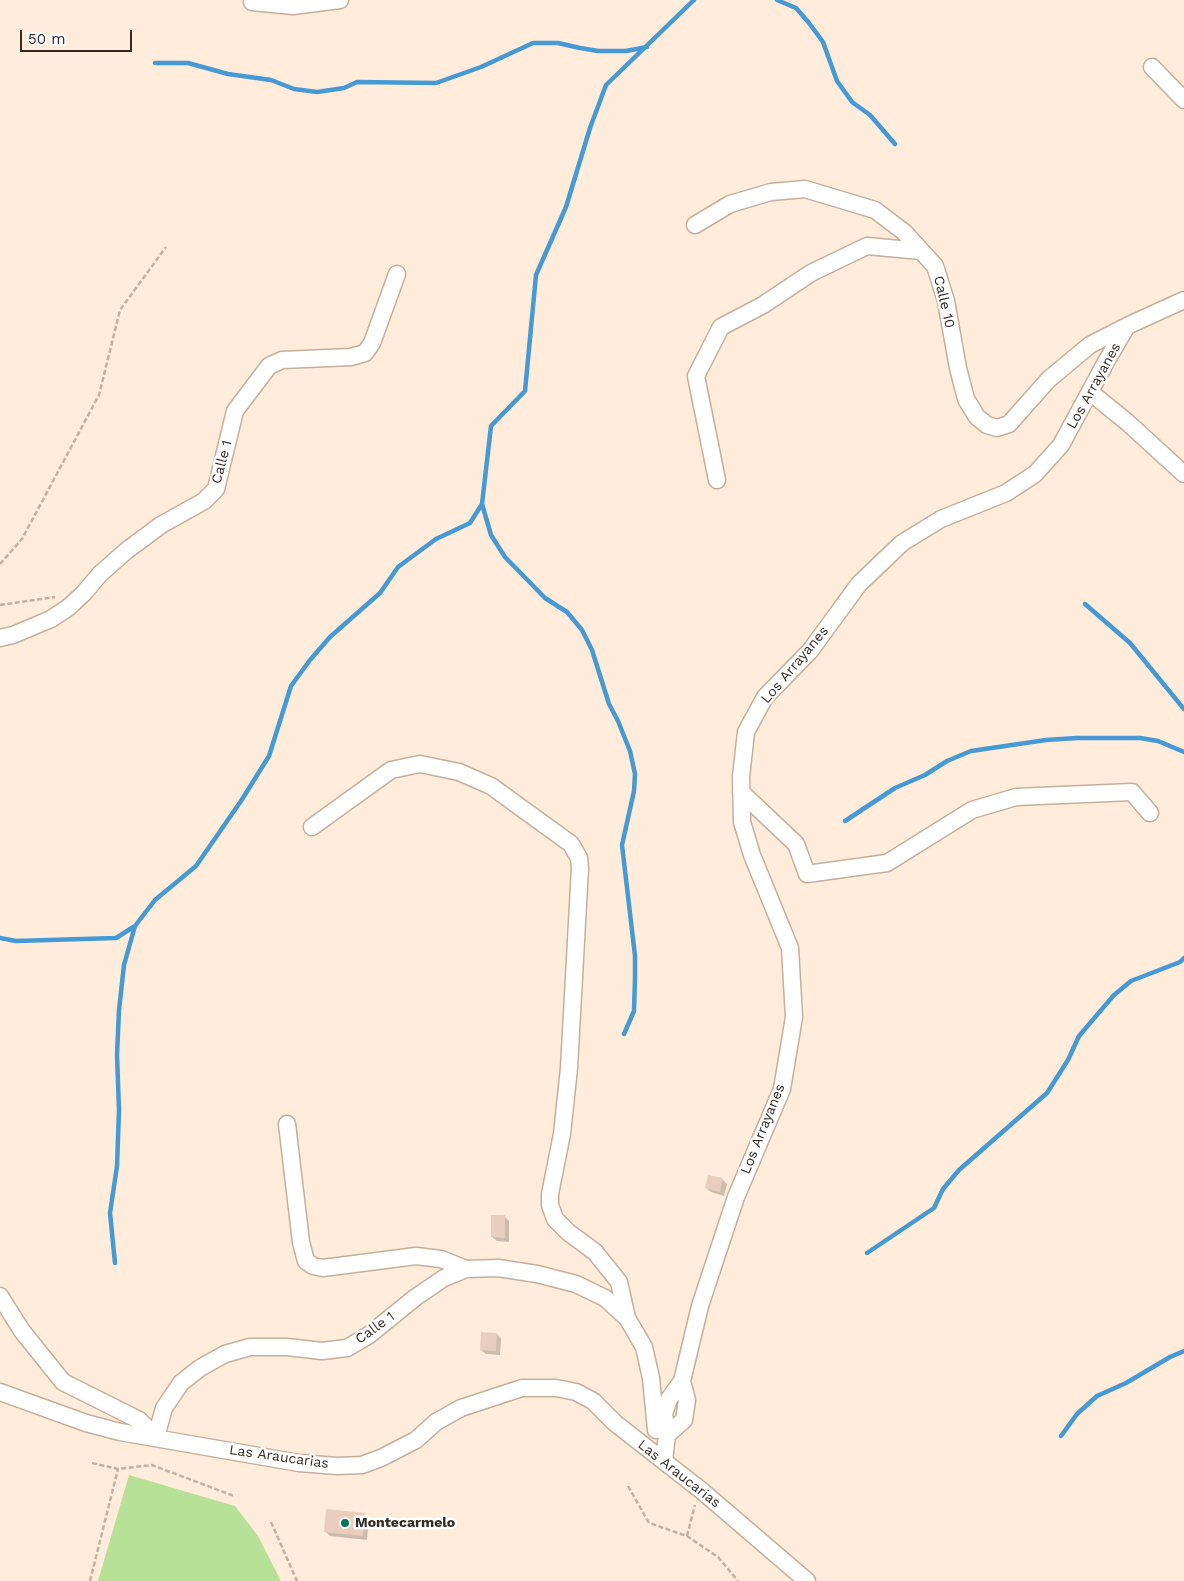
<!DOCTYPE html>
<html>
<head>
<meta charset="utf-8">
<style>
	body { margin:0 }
	#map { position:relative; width:1184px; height:1581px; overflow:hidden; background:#ffecda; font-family:"Work Sans",sans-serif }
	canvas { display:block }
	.scale { position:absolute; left:20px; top:30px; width:112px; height:22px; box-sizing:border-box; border:2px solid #332b22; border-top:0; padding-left:6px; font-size:15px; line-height:18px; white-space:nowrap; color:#332b22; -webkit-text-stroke:4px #fff; paint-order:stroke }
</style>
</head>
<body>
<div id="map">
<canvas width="1184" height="1581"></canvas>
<div class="scale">50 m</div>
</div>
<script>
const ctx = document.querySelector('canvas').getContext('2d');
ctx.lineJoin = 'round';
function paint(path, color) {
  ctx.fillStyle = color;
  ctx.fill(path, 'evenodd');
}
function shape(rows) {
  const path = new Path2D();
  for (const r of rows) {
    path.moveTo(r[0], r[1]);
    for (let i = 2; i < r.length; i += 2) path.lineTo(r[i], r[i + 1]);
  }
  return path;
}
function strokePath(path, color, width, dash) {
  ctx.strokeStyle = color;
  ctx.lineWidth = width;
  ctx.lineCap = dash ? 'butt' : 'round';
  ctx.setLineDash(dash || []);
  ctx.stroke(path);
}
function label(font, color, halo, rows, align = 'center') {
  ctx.font = font + ' "Work Sans",sans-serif';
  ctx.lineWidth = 5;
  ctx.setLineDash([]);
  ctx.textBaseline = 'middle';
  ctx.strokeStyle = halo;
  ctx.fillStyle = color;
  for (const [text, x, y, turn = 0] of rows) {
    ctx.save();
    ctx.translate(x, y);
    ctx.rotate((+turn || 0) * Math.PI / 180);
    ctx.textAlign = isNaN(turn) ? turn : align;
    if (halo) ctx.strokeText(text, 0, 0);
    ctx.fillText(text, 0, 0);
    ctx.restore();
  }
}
paint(shape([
	[129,1475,235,1506,258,1536,281,1581,98,1581]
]), '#b7e196');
paint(shape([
	[709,1176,723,1180,727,1184,724,1196,711,1192,706,1188],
	[504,1216,509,1221,509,1242,497,1241,492,1237],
	[497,1334,501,1339,500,1355,486,1354,481,1350],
	[364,1514,369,1519,367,1540,330,1536,326,1532]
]), '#0003');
strokePath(shape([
	[777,0,796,8,809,23,823,42,837,81,852,102,870,115,895,144],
	[155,63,188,63,228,74,271,80,294,89,317,92,344,88,357,82,436,83,481,67,533,43,558,43,580,48,598,51,626,51,647,47],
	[482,504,491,535,505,557,545,598,567,612,582,630,592,650,609,704,618,721,630,751,635,774,634,791,622,845,635,956,635,978,634,1011,624,1034],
	[1085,604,1130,643,1184,709],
	[845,821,895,788,925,775,947,761,971,751,1046,740,1077,738,1140,738,1158,741,1184,752],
	[0,938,16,941,116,938,135,926],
	[867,1253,934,1208,943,1189,959,1170,1047,1093,1068,1060,1079,1036,1114,995,1131,981,1180,962,1184,958],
	[115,1263,110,1213,117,1166,119,1110,117,1055,119,1010,124,965,135,926,155,900,196,866,241,801,269,756,291,686,310,660,330,637,380,593,398,567,436,539,470,523,482,504,491,426,525,391,536,275,566,207,590,128,606,85,694,0],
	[1061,1436,1077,1414,1097,1396,1126,1383,1170,1357,1184,1351]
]), '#4599d5', 4.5);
paint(shape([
	[708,1175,723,1178,720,1192,705,1188],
	[491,1215,505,1215,505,1238,491,1237],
	[481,1332,497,1333,496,1351,480,1350],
	[326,1509,365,1513,363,1536,324,1532]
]), '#eacebd');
const street = shape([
	[252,2,293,6,340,0],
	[1152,67,1184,100],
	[695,225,730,204,771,192,805,189,875,210,904,232,935,266,946,301,958,368,966,399,977,417,987,425,997,428,1009,424,1049,379,1090,345,1127,326],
	[1090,392,1127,422,1184,474],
	[717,480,696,376,721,327,763,305,811,273,867,246,921,251],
	[0,638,13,635,51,619,69,607,84,593,100,574,126,551,161,525,204,501,216,489,235,411,269,366,282,360,351,357,365,353,372,343,397,274],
	[741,792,796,844,807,874,887,863,972,810,1016,797,1132,792,1150,813],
	[312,827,391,770,420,764,459,772,491,786,571,844,579,858,580,868,569,1068,562,1134,550,1194,550,1205,555,1219,568,1232,595,1252,619,1282,627,1318],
	[287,1124,301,1242,306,1261,313,1266,323,1268,416,1256,441,1259,466,1269],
	[0,1296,22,1331,63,1382,139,1420,156,1437,164,1408,181,1383,200,1368,225,1354,250,1347,287,1347,322,1351,347,1348,369,1335,416,1297,444,1278,466,1269,498,1268,537,1274,576,1284,605,1298,627,1318,644,1347,651,1378,656,1430],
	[0,1392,86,1423,120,1432,299,1463,337,1466,362,1465,381,1458,416,1440,436,1422,461,1408,522,1388,556,1388,576,1392,593,1401,615,1423,702,1491,807,1581],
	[667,1435,684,1420,687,1400,682,1381],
	[664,1461,667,1435,664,1414,669,1399,682,1381,700,1306,736,1197,782,1089,794,1017,790,948,752,855,742,822,741,777,746,732,765,697,810,651,859,584,902,543,941,519,1006,493,1035,474,1061,445,1107,360,1127,326,1184,300]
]);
strokePath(street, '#c5af99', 19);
strokePath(shape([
	[0,564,22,539,99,395,120,310,166,247],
	[0,605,55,597],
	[92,1463,118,1469,152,1465,234,1496],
	[628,1486,649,1523,687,1536,718,1557,738,1581],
	[271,1522,297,1581],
	[687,1536,695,1505],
	[90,1581,118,1469]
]), '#c1b1a2', 2.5, [5, 2.5]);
strokePath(street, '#fff', 16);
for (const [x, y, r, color] of [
	[345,1523,5,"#077752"]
]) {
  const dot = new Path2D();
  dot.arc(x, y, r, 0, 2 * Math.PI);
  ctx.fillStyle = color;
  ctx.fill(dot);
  strokePath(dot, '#fff', 2);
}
label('14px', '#332b22', '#fff', [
	["Calle 10",944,302,77],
	["Los Arrayanes",1094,386,-61],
	["Calle 1",222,462,-75],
	["Los Arrayanes",795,665,-50],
	["Los Arrayanes",763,1129,-68],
	["Calle 1",375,1328,-36],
	["Las Araucarias",279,1457,8],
	["Las Araucarias",679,1474,38]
]);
label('bold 14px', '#332b22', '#fff', [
	["Montecarmelo",355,1523]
], 'left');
</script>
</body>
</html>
